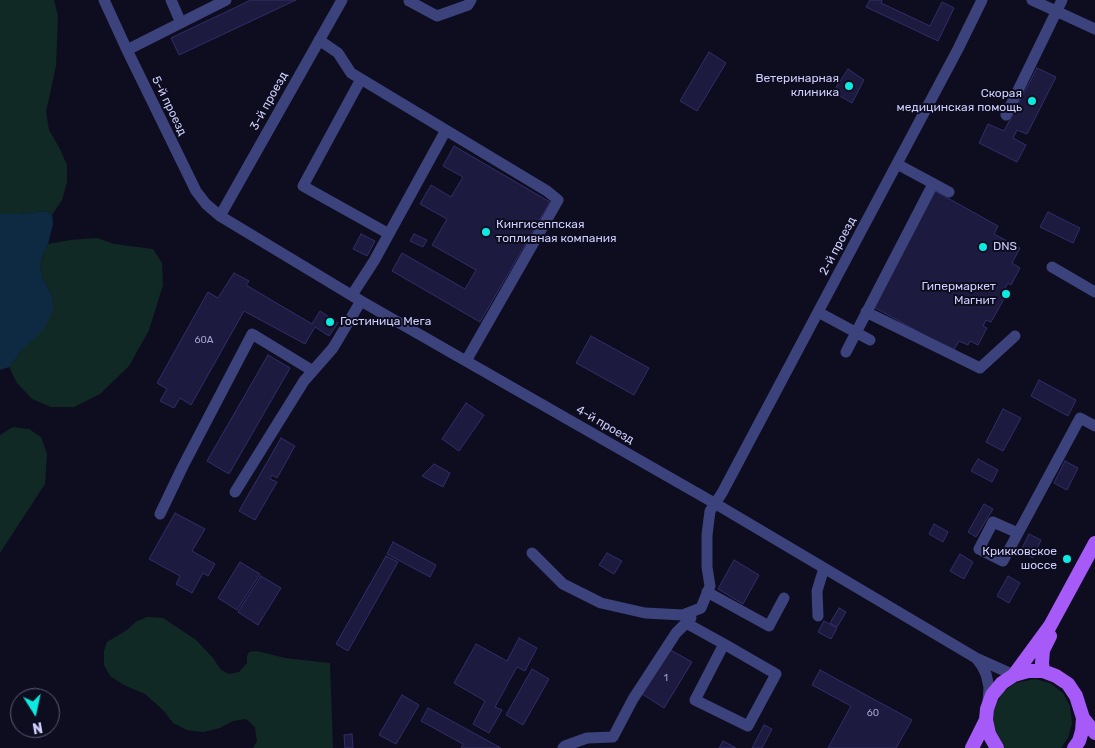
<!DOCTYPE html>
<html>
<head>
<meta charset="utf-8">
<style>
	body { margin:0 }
	#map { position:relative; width:1095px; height:748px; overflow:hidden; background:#0e0d1f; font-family:Rubik,sans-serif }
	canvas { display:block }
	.north { position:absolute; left:10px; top:688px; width:50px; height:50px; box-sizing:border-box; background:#0e0d1f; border:1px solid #5b5b78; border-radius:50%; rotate:170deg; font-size:14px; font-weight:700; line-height:20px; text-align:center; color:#cecffd }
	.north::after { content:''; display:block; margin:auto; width:18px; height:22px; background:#0bebe1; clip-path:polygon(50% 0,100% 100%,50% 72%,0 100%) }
</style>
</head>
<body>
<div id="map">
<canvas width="1095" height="748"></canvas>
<div class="north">N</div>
</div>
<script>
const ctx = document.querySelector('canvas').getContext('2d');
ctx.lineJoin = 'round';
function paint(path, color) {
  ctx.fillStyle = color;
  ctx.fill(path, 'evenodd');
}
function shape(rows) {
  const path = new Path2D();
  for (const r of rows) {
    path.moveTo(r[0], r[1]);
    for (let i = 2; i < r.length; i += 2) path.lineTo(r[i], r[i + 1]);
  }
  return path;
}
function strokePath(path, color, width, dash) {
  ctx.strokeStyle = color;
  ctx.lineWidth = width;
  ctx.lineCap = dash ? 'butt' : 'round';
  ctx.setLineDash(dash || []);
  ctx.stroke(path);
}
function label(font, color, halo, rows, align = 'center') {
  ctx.font = font + ' Rubik,sans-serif';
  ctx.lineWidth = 4;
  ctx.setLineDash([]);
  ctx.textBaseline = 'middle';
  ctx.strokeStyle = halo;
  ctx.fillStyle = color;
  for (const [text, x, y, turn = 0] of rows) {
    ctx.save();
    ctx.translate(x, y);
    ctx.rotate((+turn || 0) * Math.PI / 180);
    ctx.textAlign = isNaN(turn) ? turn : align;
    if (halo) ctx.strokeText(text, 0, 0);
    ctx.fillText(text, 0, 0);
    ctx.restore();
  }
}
paint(shape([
	[0,0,54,0,58,16,56,66,46,112,49,130,60,149,67,165,67,182,62,200,52,215,46,211,20,214,0,214],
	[97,238,114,244,153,249,162,263,163,285,149,330,129,366,100,394,74,407,51,407,32,399,17,383,9,367,21,351,52,296,43,279,40,266,43,254,48,244,70,240],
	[13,427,29,429,41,437,47,454,45,484,0,553,0,435],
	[147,617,163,618,196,640,213,658,221,670,229,674,239,672,247,663,247,656,249,652,257,651,285,658,330,663,333,748,253,748,257,741,255,727,246,719,233,721,220,728,203,732,187,730,173,723,164,711,145,694,124,685,110,676,104,665,104,651,107,642,127,630,137,621],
	[1035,679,1050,683,1063,693,1070,706,1072,723,1068,738,1061,748,1005,748,998,740,993,724,994,709,1002,693,1015,683]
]), '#112924');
paint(shape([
	[46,211,52,215,53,224,48,244,43,254,40,266,43,279,52,296,53,311,43,330,21,351,9,367,0,370,0,214,20,214]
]), '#0e2a42');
const building = shape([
	[251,0,296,0,179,55,171,38,251,0],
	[870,0,882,0,881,3,930,26,942,2,954,8,938,41,866,7,870,0],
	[709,52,726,63,697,111,680,101,709,52],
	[1037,68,1056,77,1027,134,1017,130,1013,138,1026,145,1017,162,979,143,988,124,1004,131,1037,68],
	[848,69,864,80,852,103,833,92,848,69],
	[454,146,550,202,480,322,392,271,402,253,465,289,476,270,432,245,447,219,420,204,431,185,451,197,463,177,443,166,454,146],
	[935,191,998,226,994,234,1020,248,1012,263,1020,268,1011,285,1008,283,1005,288,1009,290,991,322,986,320,983,326,987,328,978,345,970,341,968,345,959,341,953,351,872,306,935,191],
	[1048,212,1080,228,1073,243,1040,227,1048,212],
	[361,234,375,241,367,256,353,249,361,234],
	[414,234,427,240,423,247,410,241,414,234],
	[234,273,249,281,246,285,312,324,320,311,338,323,329,336,315,327,305,344,244,311,191,405,180,398,174,408,160,401,167,389,157,383,208,292,218,298,234,273],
	[591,336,649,368,634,395,576,363,591,336],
	[268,355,290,368,229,474,207,461,268,355],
	[1039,380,1076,400,1068,416,1031,396,1039,380],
	[466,403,484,415,459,451,442,439,466,403],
	[1003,409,1021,418,1003,451,986,442,1003,409],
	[281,438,295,446,277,478,272,475,270,479,277,482,255,520,239,511,281,438],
	[978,459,998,470,992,482,971,471,978,459],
	[1065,461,1078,468,1067,490,1054,483,1065,461],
	[434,464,450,473,443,487,422,476,434,464],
	[984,504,993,509,976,537,968,532,984,504],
	[175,513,205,529,192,551,215,564,208,576,203,573,192,593,176,584,180,576,149,559,175,513],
	[934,524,948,532,943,542,929,534,934,524],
	[1029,534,1041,540,1033,558,1020,552,1029,534],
	[393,542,436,565,430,577,387,554,393,542],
	[607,553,622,561,614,574,599,565,607,553],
	[960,554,973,562,964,579,950,571,960,554],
	[386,556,398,562,348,651,336,644,386,556],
	[734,560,759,575,743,604,718,589,734,560],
	[240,562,260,574,237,610,218,598,240,562],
	[261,576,281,588,258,625,238,612,261,576],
	[1008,576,1020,583,1009,603,997,596,1008,576],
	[839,608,846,612,837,627,830,623,839,608],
	[824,621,837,628,831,639,818,632,824,621],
	[519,638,537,648,525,671,517,667,495,707,502,710,489,733,473,724,485,701,454,683,476,644,507,661,519,638],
	[667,648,692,662,664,708,642,694,667,648],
	[532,669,549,679,523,725,506,715,532,669],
	[820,670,912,720,896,748,828,748,851,706,812,685,820,670],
	[402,695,419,705,396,744,379,735,402,695],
	[428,708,501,748,461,748,463,744,421,721,428,708],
	[764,725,772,729,762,748,752,748,764,725],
	[352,734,353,748,345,748,344,735,352,734],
	[723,741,736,748,719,748,723,741]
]);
paint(building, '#1d1a3f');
strokePath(building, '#312e6a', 1);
strokePath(shape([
	[104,0,127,50,196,191,206,204,220,216,361,301,716,504,976,658,1014,675],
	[171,0,181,23],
	[410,0,409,1,437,16,468,5,471,0],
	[1032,0,1095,29],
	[319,40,338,53,351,73,547,191,558,200,466,361],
	[127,50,226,0],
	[361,79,303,186,389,234],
	[1006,115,1062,0],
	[897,164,949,192],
	[220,216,342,0],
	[1052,267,1095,292],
	[352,295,374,261,446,130],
	[818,312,870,340],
	[866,312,980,368,1015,336],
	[846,352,933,184],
	[235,492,304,381,333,348,361,301],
	[160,514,183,466,252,334,313,371],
	[1018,533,993,522,979,549,1003,561,1080,418,1095,426],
	[532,553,563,584,601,603,645,613,683,615,701,608,710,586,707,567,707,535,710,511,722,493,818,312,958,49,982,0],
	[707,592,769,626,784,598],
	[818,616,817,591,824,568],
	[686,623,724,644,695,700,748,726,776,674,724,644],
	[976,658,982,666,986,674,989,687,988,703],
	[563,748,565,746,587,738,613,737,633,699,676,633,691,618]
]), '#3b427c', 11);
strokePath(shape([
	[1043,671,1042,663,1043,650,1050,636],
	[1014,675,1050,626,1095,543],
	[1083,718,1095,733],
	[972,748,986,720],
	[997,748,989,734,986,720,987,709,992,695,1002,683,1014,675,1028,671,1043,671,1056,676,1068,684,1076,696,1083,718,1082,731,1079,741,1074,748]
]), '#a65af7', 14);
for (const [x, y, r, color] of [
	[849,86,5,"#0bebe1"],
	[1032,101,5,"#0bebe1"],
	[486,232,5,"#0bebe1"],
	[983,247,5,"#0bebe1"],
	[1006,294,5,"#0bebe1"],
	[330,322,5,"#0bebe1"],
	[1067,559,5,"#0bebe1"]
]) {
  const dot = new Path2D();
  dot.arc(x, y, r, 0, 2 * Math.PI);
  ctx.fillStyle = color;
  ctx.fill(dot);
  strokePath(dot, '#0e0d1f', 2);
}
label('10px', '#a2a2ce', null, [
	["60А",204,340],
	["1",666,678],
	["60",873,713]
]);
label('12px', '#cecffd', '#0e0d1f', [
	["Ветеринарная",839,79],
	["клиника",839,93],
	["Скорая",1022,94],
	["медицинская помощь",1022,108],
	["Кингисеппская",496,225,"left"],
	["топливная компания",496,239,"left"],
	["DNS",993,247,"left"],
	["Гипермаркет",996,287],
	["Магнит",996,301],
	["Гостиница Мега",340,322,"left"],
	["Крикковское",1057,552],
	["шоссе",1057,566]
], 'right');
label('12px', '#cecffd', '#0e0d1f', [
	["3-й проезд",269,101,-61],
	["5-й проезд",169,106,64],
	["2-й проезд",838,246,-62],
	["4-й проезд",605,425,30]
]);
</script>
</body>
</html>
